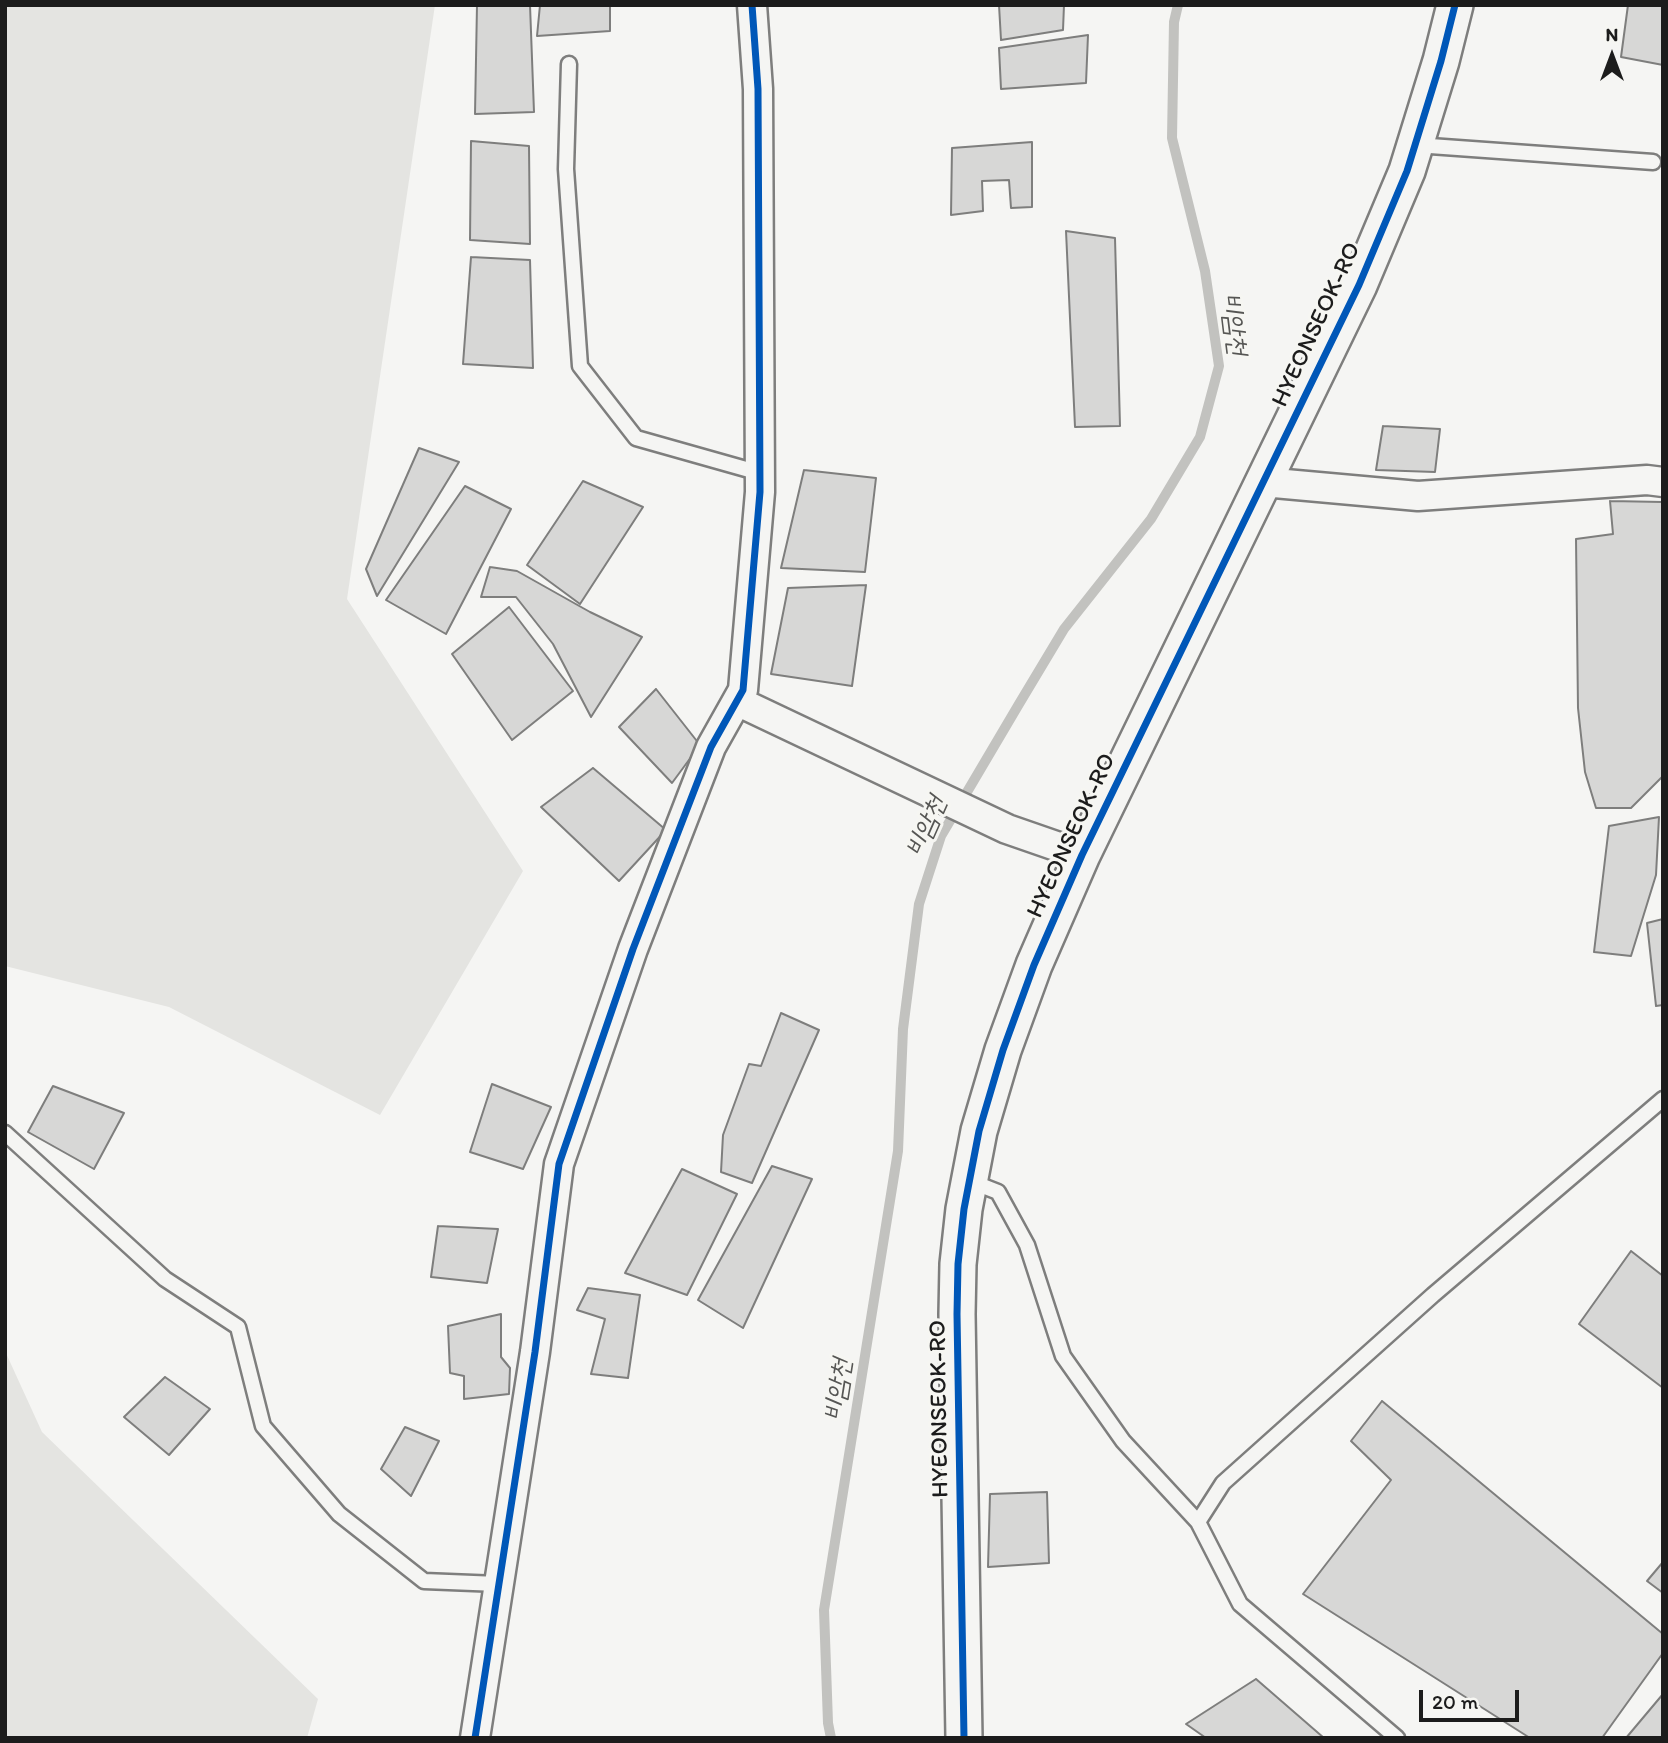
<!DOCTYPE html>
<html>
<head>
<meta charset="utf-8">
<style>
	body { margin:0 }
	#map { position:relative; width:1668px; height:1743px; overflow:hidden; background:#f5f5f3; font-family:Itim,sans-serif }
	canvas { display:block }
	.frame { position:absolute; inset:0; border:7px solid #1c1c1c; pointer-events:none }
	.north { position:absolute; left:1577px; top:21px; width:70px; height:70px; -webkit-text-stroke:5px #f6f6f2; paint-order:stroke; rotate:0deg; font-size:19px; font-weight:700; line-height:28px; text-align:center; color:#1c1c1c }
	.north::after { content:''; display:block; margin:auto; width:24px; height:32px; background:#1c1c1c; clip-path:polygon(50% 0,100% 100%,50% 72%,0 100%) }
	.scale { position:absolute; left:1419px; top:1690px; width:100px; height:32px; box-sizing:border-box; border:4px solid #1c1c1c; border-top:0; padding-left:9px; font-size:21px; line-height:24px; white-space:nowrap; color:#1c1c1c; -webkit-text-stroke:5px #f6f6f2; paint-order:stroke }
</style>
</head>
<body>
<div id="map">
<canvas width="1668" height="1743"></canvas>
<div class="frame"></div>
<div class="north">N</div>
<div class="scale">20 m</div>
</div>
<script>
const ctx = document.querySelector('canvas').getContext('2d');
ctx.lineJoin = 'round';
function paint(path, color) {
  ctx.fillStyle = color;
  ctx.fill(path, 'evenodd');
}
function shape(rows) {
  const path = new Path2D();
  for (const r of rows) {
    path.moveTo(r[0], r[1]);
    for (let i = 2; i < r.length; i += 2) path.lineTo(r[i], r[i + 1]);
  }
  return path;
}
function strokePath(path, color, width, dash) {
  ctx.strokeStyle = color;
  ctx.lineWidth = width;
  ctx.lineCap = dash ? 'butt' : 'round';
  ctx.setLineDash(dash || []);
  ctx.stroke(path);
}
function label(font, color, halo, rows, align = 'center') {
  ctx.font = font + ' Itim,"Poor Story",sans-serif';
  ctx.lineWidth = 6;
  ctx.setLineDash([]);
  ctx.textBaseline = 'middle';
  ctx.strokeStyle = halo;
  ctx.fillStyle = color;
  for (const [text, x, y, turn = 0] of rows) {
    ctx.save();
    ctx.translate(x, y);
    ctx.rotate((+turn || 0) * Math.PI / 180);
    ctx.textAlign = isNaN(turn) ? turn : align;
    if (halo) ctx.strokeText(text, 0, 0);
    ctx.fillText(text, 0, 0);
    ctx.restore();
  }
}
paint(shape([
	[5,5,435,5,347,599,523,871,380,1115,169,1007,5,966],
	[5,1351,42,1432,318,1699,307,1738,5,1738]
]), '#e4e4e1');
strokePath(shape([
	[831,1738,828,1723,824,1610,898,1151,903,1029,919,904,941,836,1019,704,1064,629,1151,519,1200,437,1219,366,1205,271,1172,138,1174,22,1178,5]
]), '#c2c2bf', 10);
const building = shape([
	[477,5,530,5,534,112,475,114,477,5],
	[540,5,610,5,610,31,537,36,540,5],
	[999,5,1064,5,1063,30,1001,40,999,5],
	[1628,5,1663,5,1663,65,1621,57,1628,5],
	[1088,35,1086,83,1001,89,999,48,1088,35],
	[471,141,529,146,530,244,470,240,471,141],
	[1032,142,1032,207,1011,208,1009,180,982,181,983,211,951,215,952,148,1032,142],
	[1066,231,1115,238,1120,426,1075,427,1066,231],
	[471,257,530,260,533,368,463,364,471,257],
	[1383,426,1440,429,1435,472,1376,470,1383,426],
	[419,448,459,462,377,596,366,569,419,448],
	[804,470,876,478,865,572,781,568,804,470],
	[583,481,643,507,580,604,527,565,583,481],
	[465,486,511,509,446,634,386,600,465,486],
	[1610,501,1663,502,1663,776,1631,808,1596,808,1585,772,1578,708,1576,539,1613,534,1610,501],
	[490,567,517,571,590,612,642,637,591,717,553,644,516,597,481,597,490,567],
	[866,585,852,686,771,674,788,588,866,585],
	[509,607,573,691,512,740,452,654,509,607],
	[656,689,700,745,672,783,619,727,656,689],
	[593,768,666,830,619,881,541,807,593,768],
	[1659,817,1656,875,1631,956,1594,952,1609,826,1659,817],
	[1663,919,1663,1005,1656,1006,1647,923,1663,919],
	[781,1013,819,1030,752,1183,721,1172,723,1135,749,1064,761,1066,781,1013],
	[492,1084,551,1107,523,1169,470,1152,492,1084],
	[53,1086,124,1113,94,1169,28,1132,53,1086],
	[772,1166,812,1179,743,1328,698,1300,772,1166],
	[682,1169,737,1194,687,1295,625,1273,682,1169],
	[438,1226,498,1229,487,1283,431,1277,438,1226],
	[1631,1251,1663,1276,1663,1388,1579,1324,1631,1251],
	[588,1288,640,1295,628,1378,591,1374,605,1319,577,1310,588,1288],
	[501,1314,501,1357,510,1368,509,1394,464,1399,464,1376,450,1373,448,1326,501,1314],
	[165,1377,210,1409,169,1455,124,1417,165,1377],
	[1382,1401,1663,1634,1663,1653,1602,1738,1530,1738,1303,1594,1391,1480,1351,1441,1382,1401],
	[405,1427,439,1441,411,1496,381,1469,405,1427],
	[1047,1492,1049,1563,988,1567,990,1494,1047,1492],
	[1663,1562,1663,1593,1647,1581,1663,1562],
	[1256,1679,1324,1738,1206,1738,1186,1724,1256,1679],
	[1663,1694,1663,1738,1626,1738,1663,1694]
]);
paint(building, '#d7d7d6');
strokePath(building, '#7e7e7d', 2);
const service = shape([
	[569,64,566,169,580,366,636,438,760,473],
	[1416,145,1653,162],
	[5,1133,165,1279,238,1327,263,1426,339,1514,424,1581,498,1584],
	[970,1181,998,1192,1027,1245,1063,1356,1123,1441,1198,1522,1223,1483,1433,1295,1663,1099],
	[1198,1522,1240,1604,1397,1738]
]);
const minor = shape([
	[1263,482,1418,496,1647,480,1663,482],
	[737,701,1007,829,1082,855],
	[475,1738,535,1352,559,1164,633,949,711,747,743,690,760,492,758,89,752,5]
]);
const tertiary = shape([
	[964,1738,957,1314,958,1264,964,1209,979,1131,1003,1050,1034,965,1082,855,1359,285,1407,171,1441,61,1455,5]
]);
strokePath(service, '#7e7e7d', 19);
strokePath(minor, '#7e7e7d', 33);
strokePath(tertiary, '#7e7e7d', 40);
strokePath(service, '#f5f5f3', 14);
strokePath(minor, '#f5f5f3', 28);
strokePath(tertiary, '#f5f5f3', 35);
strokePath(shape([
	[475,1738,535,1352,559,1164,633,949,711,747,743,690,760,492,758,89,752,5],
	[964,1738,957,1314,958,1264,964,1209,979,1131,1003,1050,1034,965,1082,855,1359,285,1407,171,1441,61,1455,5]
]), '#0057b8', 7);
label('24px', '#1c1c1c', '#f6f6f2', [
	["HYEONSEOK-RO",1317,325,-65],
	["HYEONSEOK-RO",1072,836,-65],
	["HYEONSEOK-RO",940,1409,-91]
]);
label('italic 26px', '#565654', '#f6f6f2', [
	["비암천",1233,324,83],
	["비암천",927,827,-66],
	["비암천",839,1390,-81]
]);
</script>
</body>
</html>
